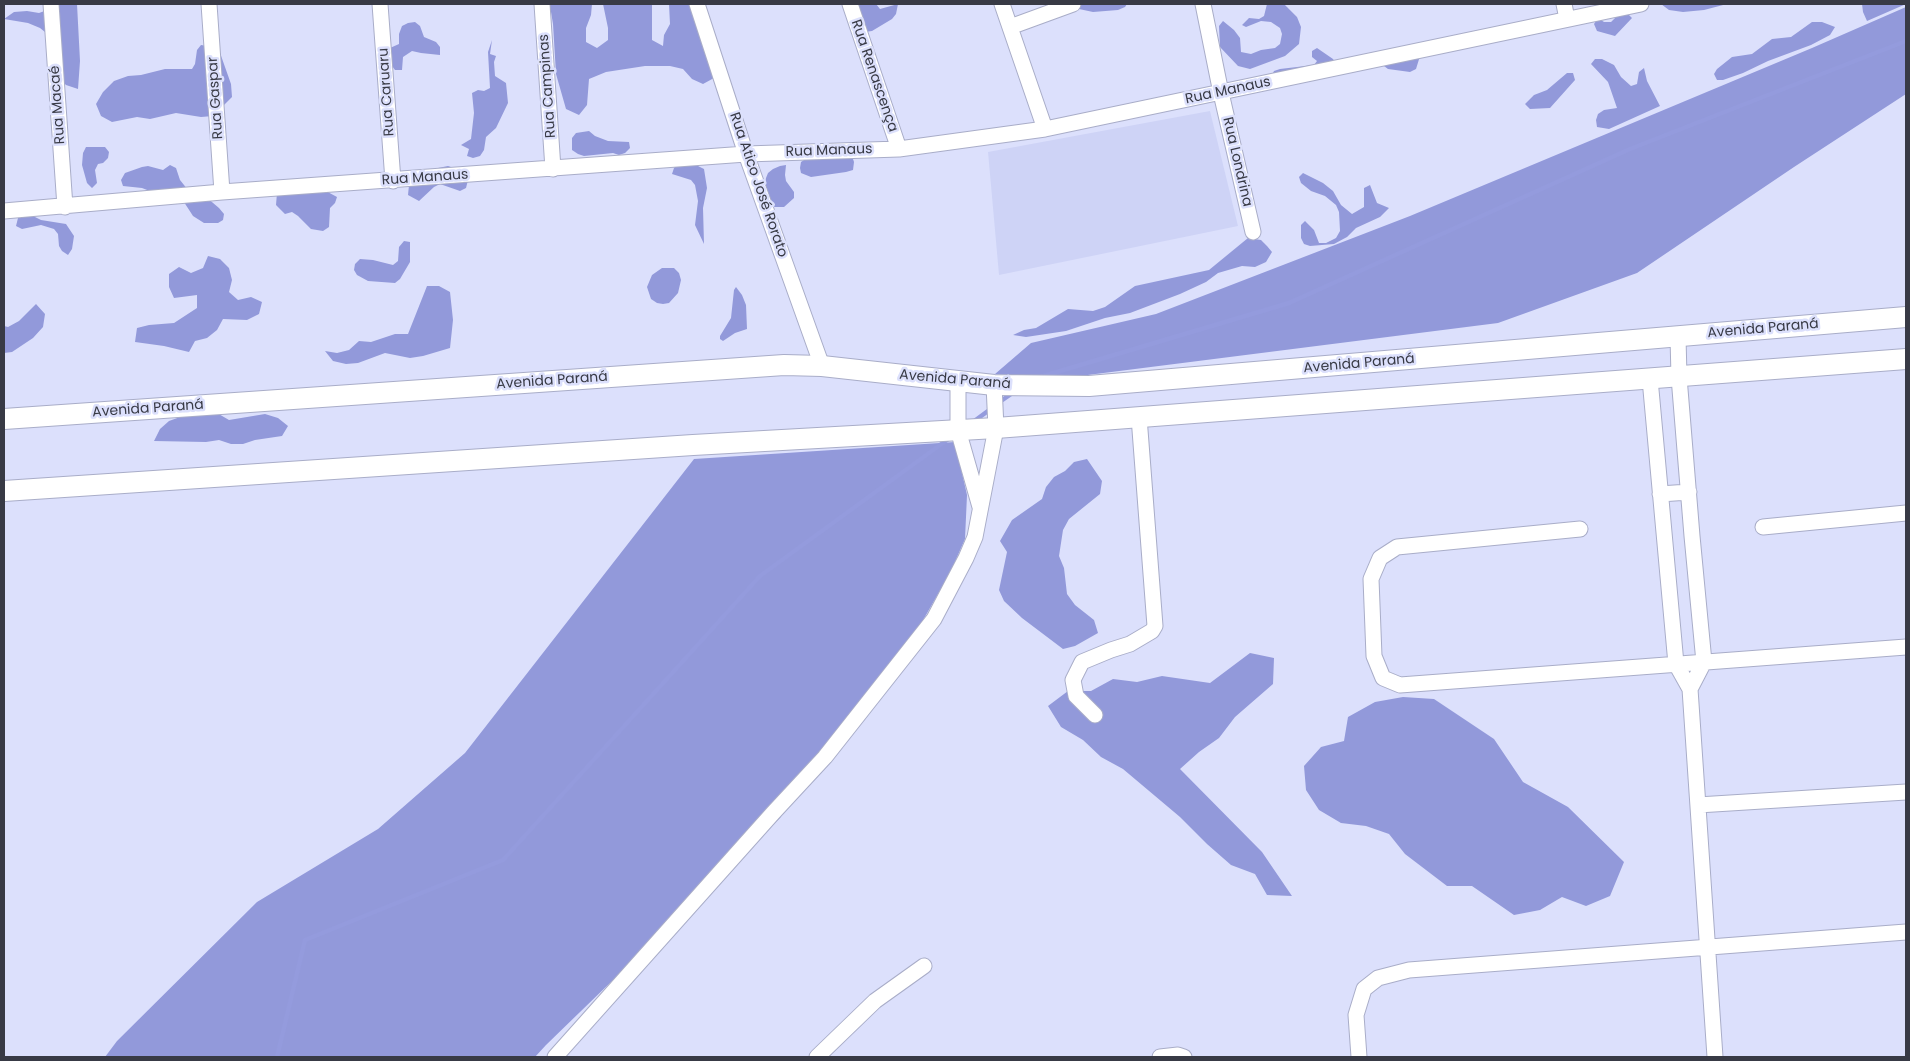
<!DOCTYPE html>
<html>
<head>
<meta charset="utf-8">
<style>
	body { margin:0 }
	#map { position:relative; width:1910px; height:1061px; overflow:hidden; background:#dce0fc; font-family:Poppins,sans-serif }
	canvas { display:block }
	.frame { position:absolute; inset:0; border:5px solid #383a45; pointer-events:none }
</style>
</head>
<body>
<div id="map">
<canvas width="1910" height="1061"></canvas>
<div class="frame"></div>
</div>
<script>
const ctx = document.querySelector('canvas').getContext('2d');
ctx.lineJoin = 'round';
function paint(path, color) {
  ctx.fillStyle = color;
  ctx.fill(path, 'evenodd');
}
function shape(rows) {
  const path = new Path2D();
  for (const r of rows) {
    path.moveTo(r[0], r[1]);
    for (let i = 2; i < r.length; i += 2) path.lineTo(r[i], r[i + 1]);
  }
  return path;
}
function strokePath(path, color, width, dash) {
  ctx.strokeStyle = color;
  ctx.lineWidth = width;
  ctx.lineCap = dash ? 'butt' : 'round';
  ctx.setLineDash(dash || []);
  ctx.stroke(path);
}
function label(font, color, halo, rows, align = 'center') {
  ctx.font = font + ' Poppins,sans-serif';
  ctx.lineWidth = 5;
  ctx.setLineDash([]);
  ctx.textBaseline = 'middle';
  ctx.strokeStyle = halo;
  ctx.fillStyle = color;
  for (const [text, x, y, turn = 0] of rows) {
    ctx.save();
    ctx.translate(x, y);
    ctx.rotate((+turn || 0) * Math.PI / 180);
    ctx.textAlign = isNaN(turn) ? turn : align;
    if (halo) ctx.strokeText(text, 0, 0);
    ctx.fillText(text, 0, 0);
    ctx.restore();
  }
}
paint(shape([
	[1210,111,1238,226,999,275,988,152]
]), '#ced3f6');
paint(shape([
	[50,4,77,4,80,61,78,89,66,85,57,76,50,36,40,28,28,23,4,19,14,12,27,11,39,13,50,9],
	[546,4,592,4,591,15,586,28,586,42,597,48,608,40,608,28,603,4,652,4,652,40,663,46,664,35,670,24,669,4,693,4,714,78,703,84,692,79,683,69,670,66,645,66,606,72,589,79,587,105,579,115,566,109,556,74,553,24,551,12],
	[851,4,876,4,880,9,898,4,896,14,892,19,872,31,865,32],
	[1079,4,1127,4,1125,7,1118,10,1093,12,1079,9],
	[1267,4,1284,4,1297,17,1301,27,1299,44,1285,56,1250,69,1238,66,1220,47,1219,26,1223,21,1234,30,1240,38,1241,52,1251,54,1261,50,1275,48,1280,44,1282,34,1280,28,1271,22,1261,21,1246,27,1242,25,1249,18,1259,19,1264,16],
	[1661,4,1727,4,1704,10,1683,12,1669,10],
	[1862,4,1906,4,1867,21,1863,12],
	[1906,7,1906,94,1794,167,1637,273,1498,323,1064,378,995,374,1031,343,1156,314,1410,216,1812,48],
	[1620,13,1627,13,1632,18,1615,36,1597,31,1594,24,1598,18,1604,22,1611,22],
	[415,22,420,26,424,37,436,42,440,47,440,55,421,53,412,51,403,57,402,70,395,70,392,66,390,48,399,44,399,34,402,26,408,23],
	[1812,22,1822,22,1835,27,1830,35,1811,45,1768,61,1743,73,1723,80,1717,80,1714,74,1717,69,1732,57,1752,54,1772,39,1791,37],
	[492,40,490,54,496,56,494,62,495,76,506,83,508,103,496,128,486,137,484,150,480,156,473,158,467,156,469,149,461,145,471,139,474,113,472,93,478,90,484,91,490,88,488,52],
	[201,45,214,47,219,50,231,84,232,97,213,116,201,117,176,113,150,119,137,117,112,122,101,116,96,104,103,92,114,81,128,76,141,75,165,69,192,69,195,64,197,50],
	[1317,48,1333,59,1339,68,1270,79,1274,71,1280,69,1314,65,1317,61,1312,57,1312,51],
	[1420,56,1416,69,1410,72,1388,69,1384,66,1382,62],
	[1595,59,1602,59,1614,65,1621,77,1631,86,1637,84,1639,72,1644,68,1647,81,1660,106,1609,129,1597,127,1596,120,1598,114,1604,110,1617,108,1608,82,1591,64],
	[1567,73,1573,73,1575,80,1550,108,1530,109,1525,104,1534,95,1547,90],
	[589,131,595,136,608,141,629,142,630,148,625,153,619,155,613,153,584,156,578,154,572,150,572,138,576,133],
	[86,147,105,147,109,152,108,158,103,163,98,164,95,170,97,183,92,188,87,183,82,165,83,153],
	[852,156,854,162,853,170,846,172,811,177,801,173,800,168,801,162,807,158],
	[679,163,698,166,704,169,707,188,703,208,704,244,695,225,698,201,695,185,691,180,672,174,674,168],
	[170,165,176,168,180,180,188,190,206,197,219,208,224,214,223,220,218,223,204,223,193,216,182,199,155,193,142,188,123,186,121,180,125,173,142,167,148,166,163,170],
	[786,165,785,175,786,181,794,192,794,198,784,207,771,207,764,191,766,178,768,173,773,169,780,166],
	[448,166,454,168,468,180,466,188,460,191,440,184,434,187,419,201,408,195,409,185,423,171],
	[1303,173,1323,183,1333,191,1341,205,1352,214,1364,207,1364,188,1370,185,1377,203,1389,208,1380,217,1356,228,1347,237,1334,244,1310,246,1304,244,1301,238,1301,225,1305,221,1314,230,1319,243,1326,243,1336,238,1340,231,1339,212,1336,205,1325,196,1311,191,1301,183,1299,177],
	[324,190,337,197,335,203,330,208,329,227,323,231,311,229,298,216,292,212,285,214,276,205,277,193],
	[25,212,41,220,66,224,74,236,72,249,68,255,62,251,59,246,58,234,54,229,41,225,22,229,16,226,19,214],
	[1248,238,1261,240,1267,246,1272,252,1266,262,1255,267,1242,266,1218,273,1206,282,1180,294,1130,313,1105,318,1066,331,1026,337,1013,335,1024,330,1036,328,1068,309,1093,311,1105,307,1135,286,1209,270],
	[404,241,410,242,410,262,400,279,395,283,368,281,357,275,354,270,355,264,360,259,373,260,393,265,398,261,399,247],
	[208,256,220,259,229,268,232,280,229,292,238,300,251,297,262,302,259,314,247,320,223,319,217,330,207,338,195,341,189,352,164,346,135,342,137,328,149,325,174,323,197,308,197,295,174,298,169,287,169,274,179,267,191,273,203,268],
	[662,268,674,268,679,273,681,280,678,293,669,303,663,304,657,303,651,299,647,287,652,275],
	[427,286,439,286,450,292,453,320,450,348,423,356,410,358,385,353,358,363,346,364,333,361,325,351,337,353,349,350,359,341,371,342,395,334,408,334],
	[736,287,742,295,746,305,747,329,735,333,723,341,720,339,720,336,731,318,734,290],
	[36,304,45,314,43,327,33,338,12,352,4,353,4,326,8,327,19,321],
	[217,413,229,420,265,414,278,418,288,426,282,436,255,440,243,444,231,444,219,440,206,442,154,441,160,429,169,421,180,417],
	[955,442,967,495,965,539,950,573,922,622,816,761,780,818,546,1045,535,1057,105,1057,117,1041,257,902,378,829,465,753,694,459],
	[1087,459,1102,481,1100,494,1069,519,1063,530,1059,556,1064,568,1067,594,1075,605,1094,620,1098,633,1075,646,1063,649,1022,618,1004,601,999,590,1007,552,1000,541,1012,520,1042,499,1046,487,1054,477,1065,471,1074,462],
	[1250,653,1274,658,1273,684,1235,717,1219,738,1199,752,1180,769,1262,852,1292,896,1267,895,1255,874,1231,865,1207,844,1180,817,1123,769,1101,757,1083,740,1061,727,1048,706,1068,691,1091,691,1113,679,1137,682,1162,676,1210,683],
	[1403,697,1434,699,1494,739,1523,782,1568,807,1624,862,1610,896,1586,906,1562,897,1540,910,1514,915,1472,886,1447,886,1405,854,1389,834,1366,826,1341,823,1319,810,1306,790,1304,766,1321,747,1344,741,1348,717,1375,702]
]), '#9299da');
strokePath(shape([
	[1040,377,1289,303,1630,149,1906,41],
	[998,403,1014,392],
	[973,422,992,408],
	[277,1057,305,940,503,860,760,576,951,437]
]), '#949bdd', 4.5);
const minor = shape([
	[51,4,65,207],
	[209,4,222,192],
	[380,4,393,181],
	[542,4,553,169],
	[697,4,746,154,822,366],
	[850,4,899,149],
	[1002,4,1045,129],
	[1203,4,1221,93,1253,232],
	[1564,4,1567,19],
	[1010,27,1073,4],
	[4,211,222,192,746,154,899,149,1045,129,1641,4],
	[1678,337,1679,377,1692,536,1704,662,1690,689],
	[1650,379,1676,664,1690,689,1715,1057],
	[958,381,958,430,980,507],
	[1660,494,1689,492],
	[1763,527,1906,513],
	[1580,529,1397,547,1380,558,1371,579,1374,656,1383,678,1400,685,1906,647],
	[1095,715,1076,696,1073,680,1082,662,1111,650,1130,644,1152,631,1155,626,1139,417],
	[1698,805,1906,792],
	[555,1057,773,813,825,757,934,619,966,558,975,537,996,428,994,385],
	[817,1057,875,1001,924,966],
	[1160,1057,1178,1055,1184,1057],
	[1359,1057,1356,1015,1364,989,1378,978,1409,970,1906,932]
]);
const major = shape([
	[4,419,784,365,822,366,994,385,1089,386,1906,317],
	[4,491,693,445,996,428,1906,359]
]);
strokePath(minor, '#a9adc8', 17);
strokePath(major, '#a9adc8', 22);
strokePath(minor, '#fff', 15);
strokePath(major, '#fff', 20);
label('14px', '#383a45', '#dce0fc', [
	["Rua Renascença",874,76,71],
	["Rua Campinas",548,86,-94],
	["Rua Manaus",1228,91,-12],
	["Rua Caruaru",387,92,-94],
	["Rua Gaspar",216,98,-94],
	["Rua Macaé",58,105,-94],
	["Rua Manaus",829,151,-2],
	["Rua Londrina",1237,162,77],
	["Rua Manaus",425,178,-4],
	["Rua Atico José Rorato",758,185,71],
	["Avenida Paraná",1763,329,-5],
	["Avenida Paraná",1359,364,-5],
	["Avenida Paraná",955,380,5],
	["Avenida Paraná",552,381,-4],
	["Avenida Paraná",148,409,-4]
]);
</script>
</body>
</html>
